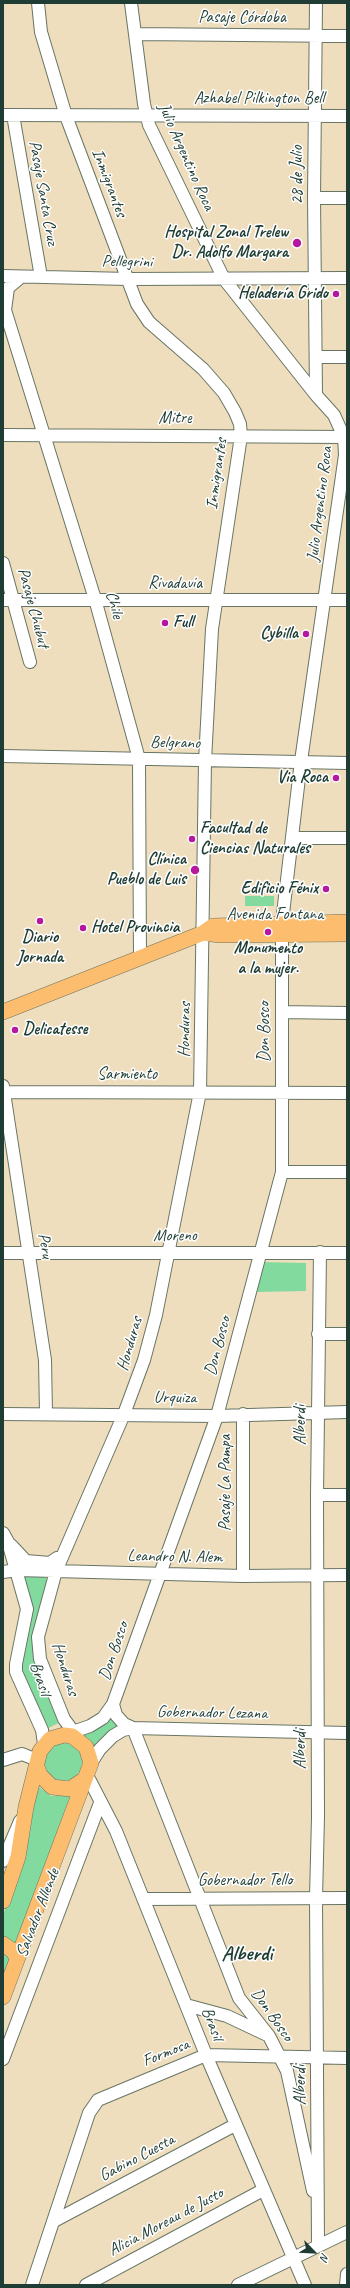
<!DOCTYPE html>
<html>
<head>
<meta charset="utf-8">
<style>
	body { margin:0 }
	#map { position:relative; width:350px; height:2288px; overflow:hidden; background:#efdebd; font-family:Caveat,sans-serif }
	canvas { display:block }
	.frame { position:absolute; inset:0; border:4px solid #1f3d34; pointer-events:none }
	.north { position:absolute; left:294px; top:2232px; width:40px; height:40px; -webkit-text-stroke:3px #fff; paint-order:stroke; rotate:114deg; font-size:11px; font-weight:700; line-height:16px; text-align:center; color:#1f3d34 }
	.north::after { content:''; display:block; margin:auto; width:14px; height:18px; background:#1f3d34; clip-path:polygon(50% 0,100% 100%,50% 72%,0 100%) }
</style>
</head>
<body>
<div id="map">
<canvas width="350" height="2288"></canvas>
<div class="frame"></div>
<div class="north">N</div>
</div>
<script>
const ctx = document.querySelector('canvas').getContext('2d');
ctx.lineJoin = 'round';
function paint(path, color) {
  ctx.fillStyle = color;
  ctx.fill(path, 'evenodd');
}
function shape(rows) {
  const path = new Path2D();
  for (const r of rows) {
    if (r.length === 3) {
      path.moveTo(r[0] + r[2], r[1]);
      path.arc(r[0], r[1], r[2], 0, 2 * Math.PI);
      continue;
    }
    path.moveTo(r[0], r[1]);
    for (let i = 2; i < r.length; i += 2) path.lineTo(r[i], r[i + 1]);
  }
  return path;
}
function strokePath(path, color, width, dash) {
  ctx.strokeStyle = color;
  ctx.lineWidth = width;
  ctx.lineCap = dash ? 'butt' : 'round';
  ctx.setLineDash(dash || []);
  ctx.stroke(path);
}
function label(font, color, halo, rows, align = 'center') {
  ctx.font = font + ' Caveat,sans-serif';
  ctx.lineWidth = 3;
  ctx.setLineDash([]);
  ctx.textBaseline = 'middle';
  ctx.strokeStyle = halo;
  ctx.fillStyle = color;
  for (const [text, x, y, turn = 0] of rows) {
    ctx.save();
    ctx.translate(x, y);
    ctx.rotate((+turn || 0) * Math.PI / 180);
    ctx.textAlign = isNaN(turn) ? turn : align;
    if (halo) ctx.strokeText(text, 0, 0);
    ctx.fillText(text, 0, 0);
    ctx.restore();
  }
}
paint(shape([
	[245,896,274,896,274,906,245,906],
	[261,1262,306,1263,306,1291,257,1292],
	[25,1575,44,1575,48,1582,34,1638,33,1653,61,1722,46,1729,21,1671],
	[111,1714,120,1725,93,1753,92,1746,82,1733],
	[63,1762,19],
	[35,1784,51,1796,71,1794,3,1981,3,1915,20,1868]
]), '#83da9e');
const minor = shape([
	[38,3,41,32,66,116,137,304,149,322,203,369,224,393,235,412,240,424,241,436,212,629,205,761,200,1092,156,1315,144,1360,124,1414,56,1571,38,1637,40,1659,64,1719,78,1738],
	[136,34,347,36],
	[3,115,347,116],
	[13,115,41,277],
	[314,198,347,198],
	[3,276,128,279,347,278],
	[21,277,8,288,5,310,95,599,139,759,140,958],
	[316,357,347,357],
	[316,395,314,198,316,3],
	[3,435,347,437],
	[3,563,30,662],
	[3,600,347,600],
	[3,756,347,763],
	[293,838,347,838],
	[282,1012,347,1013],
	[3,1086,45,1360,46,1413],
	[3,1092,347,1093],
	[282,1172,347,1172],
	[3,1253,347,1253],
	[318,1334,347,1334],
	[3,1414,217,1416,347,1412],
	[317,1495,347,1495],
	[3,1533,8,1542,27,1609,16,1664,16,1672,42,1730,44,1744],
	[11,1545,26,1561,50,1563,57,1558],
	[3,1572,17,1570,243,1576,347,1575],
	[243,1576,243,1414],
	[113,1704,116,1715,124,1724,133,1728,239,1998,269,2036,287,2071,313,2191],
	[64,1735,90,1726,103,1718,113,1704,217,1416,282,1172,282,922,301,761,345,455,344,437,334,415,316,395,224,279,149,125,144,104,131,3],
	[3,1760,22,1754,37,1760],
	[91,1763,100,1749,113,1736,123,1730,133,1728,347,1733],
	[87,1775,116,1831,206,2055,305,2285],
	[3,1861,20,1821],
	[144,1899,347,1898],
	[186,2005,227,2016,265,2034],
	[3,2059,100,1803],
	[54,2221,235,2125],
	[318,2245,316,1898,318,1817,317,1495,320,1252],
	[32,2285,89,2113,98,2100,206,2055,347,2058],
	[86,2285,263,2190],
	[238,2285,347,2232],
	[346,2285,347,2274]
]);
const major = shape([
	[203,933,220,935,347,934],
	[3,1012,203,933,213,926,347,922],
	[37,1767,40,1775,52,1787,70,1789,85,1779],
	[3,1901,18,1857,26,1807,40,1751,50,1739,64,1735,72,1736,86,1747,91,1763,3,1997],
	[3,1944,13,1951,17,1958]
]);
strokePath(minor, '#687564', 14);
strokePath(major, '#687564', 16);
strokePath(minor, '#fff', 12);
strokePath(major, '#fcbd6f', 15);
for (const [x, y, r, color] of [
	[297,243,5,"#b5179e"],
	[336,294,4,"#b5179e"],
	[165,623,4,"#b5179e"],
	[306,634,4,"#b5179e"],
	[336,778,4,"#b5179e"],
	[192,839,4,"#b5179e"],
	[195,870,5,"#b5179e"],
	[326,889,4,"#b5179e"],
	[40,921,4,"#b5179e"],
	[83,928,4,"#b5179e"],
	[268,932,4,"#b5179e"],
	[15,1030,4,"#b5179e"]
]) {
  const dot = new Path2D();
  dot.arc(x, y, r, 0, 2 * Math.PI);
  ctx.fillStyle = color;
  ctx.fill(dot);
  strokePath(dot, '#fff', 1.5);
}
label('17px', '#1f3d34', '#fff', [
	["Pasaje Córdoba",242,18],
	["Azhabel Pilkington Bell",259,99],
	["Julio Argentino Roca",186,157,66],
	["28 de Julio",298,175,-90],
	["Inmigrantes",109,183,69],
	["Pasaje Santa Cruz",43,193,80],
	["Pellegrini",127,262,1],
	["Mitre",175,419],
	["Inmigrantes",217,474,-82],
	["Julio Argentino Roca",320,504,-83],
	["Rivadavia",175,584],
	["Chile",114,605,74],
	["Pasaje Chubut",33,608,75],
	["Belgrano",175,743,1],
	["Avenida Fontana",275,915],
	["Honduras",185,1030,-89],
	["Don Bosco",265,1032,-90],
	["Sarmiento",127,1075],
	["Moreno",175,1236,-1],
	["Peru",45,1246,81],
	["Honduras",130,1344,-74],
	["Don Bosco",218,1346,-75],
	["Urquiza",175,1398,1],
	["Alberdi",301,1425,-90],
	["Pasaje La Pampa",226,1483,-90],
	["Leandro N. Alem",175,1557,1],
	["Don Bosco",114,1651,-71],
	["Honduras",65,1669,72],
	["Brasil",40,1679,71],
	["Gobernador Lezana",212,1713,1],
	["Alberdi",301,1749,-90],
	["Gobernador Tello",245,1881],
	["Salvador Allende",38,1913,-69],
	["Don Bosco",272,2015,55],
	["Brasil",212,2024,69],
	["Formosa",166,2053,-22],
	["Alberdi",301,2085,-90],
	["Gabino Cuesta",137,2158,-28],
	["Alicia Moreau de Justo",166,2222,-28]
]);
label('bold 17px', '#1f3d34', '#fff', [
	["Hospital Zonal Trelew",288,233],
	["Dr. Adolfo Margara",288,253],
	["Heladería Grido",328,294],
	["Full",173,623,"left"],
	["Cybilla",298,634],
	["Via Roca",328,778],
	["Facultad de",200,829,"left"],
	["Ciencias Naturales",200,849,"left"],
	["Clínica",186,860],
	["Pueblo de Luis",186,880],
	["Edificio Fénix",318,889],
	["Hotel Provincia",91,928,"left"],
	["Diario",40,938,"center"],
	["Jornada",40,958,"center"],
	["Monumento",268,949,"center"],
	["a la mujer.",268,969,"center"],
	["Delicatesse",23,1030,"left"]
], 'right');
label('bold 21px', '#1f3d34', '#fff', [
	["Alberdi",247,1954]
]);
</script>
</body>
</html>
